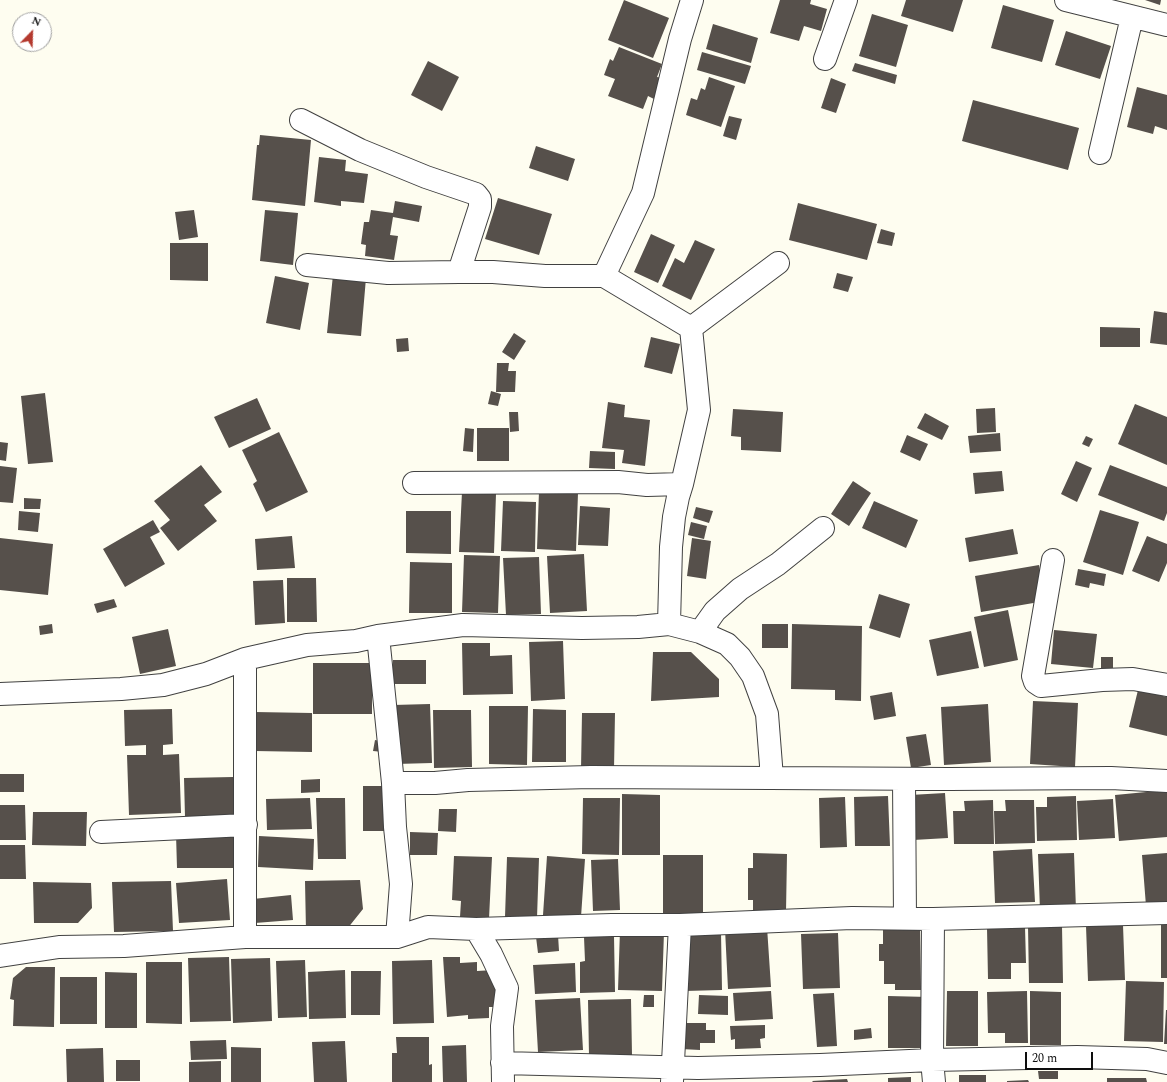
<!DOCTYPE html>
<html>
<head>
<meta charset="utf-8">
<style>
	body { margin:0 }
	#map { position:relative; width:1167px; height:1082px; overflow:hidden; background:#fefdf0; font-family:Spectral,serif }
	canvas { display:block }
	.north { position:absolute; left:12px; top:12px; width:40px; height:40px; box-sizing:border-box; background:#fff; border:1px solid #9f9f9f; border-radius:50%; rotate:23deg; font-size:11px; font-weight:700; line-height:16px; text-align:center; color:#0e0e0e }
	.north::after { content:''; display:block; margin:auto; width:14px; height:18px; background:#b43a2f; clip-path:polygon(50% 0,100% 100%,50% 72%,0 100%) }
	.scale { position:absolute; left:1025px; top:1052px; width:68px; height:18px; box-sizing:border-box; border:2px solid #0e0e0e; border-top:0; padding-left:5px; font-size:12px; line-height:14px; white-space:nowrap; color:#0e0e0e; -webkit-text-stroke:3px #fff; paint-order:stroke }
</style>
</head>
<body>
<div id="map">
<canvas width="1167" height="1082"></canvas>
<div class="north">N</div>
<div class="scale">20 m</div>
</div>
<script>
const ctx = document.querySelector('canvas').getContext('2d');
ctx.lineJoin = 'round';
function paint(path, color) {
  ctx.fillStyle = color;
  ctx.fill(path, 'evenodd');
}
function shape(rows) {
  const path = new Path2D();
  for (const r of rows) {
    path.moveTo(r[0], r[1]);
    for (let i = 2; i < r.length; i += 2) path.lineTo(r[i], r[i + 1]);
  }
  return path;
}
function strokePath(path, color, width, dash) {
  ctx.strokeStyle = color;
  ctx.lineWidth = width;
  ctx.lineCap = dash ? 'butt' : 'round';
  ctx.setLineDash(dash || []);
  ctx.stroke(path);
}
paint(shape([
	[624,0,669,18,653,58,608,40],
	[780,0,811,0,810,4,827,9,821,31,804,26,799,41,770,33],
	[906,0,963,0,953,32,901,16],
	[1145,0,1161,0,1160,5],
	[1003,5,1054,20,1042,62,991,48],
	[872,14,908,25,896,67,859,56],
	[713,24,758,38,751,63,706,49],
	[1066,31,1111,46,1100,79,1055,65],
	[619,47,662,64,657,77,662,78,654,99,648,96,643,109,608,96,615,79,604,75,610,59,613,61],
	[702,52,751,66,745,84,697,70],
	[428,61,459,77,442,111,411,95],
	[855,63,897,75,895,84,852,71],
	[709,77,735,86,721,127,686,115,691,98,697,100,701,88,705,90],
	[831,78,846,84,836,113,821,108],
	[1137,87,1167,95,1167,130,1155,126,1153,134,1127,127],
	[973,100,1079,128,1068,170,962,141],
	[729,116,742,119,736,140,723,136],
	[260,135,311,140,305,206,252,200,257,145,259,145],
	[536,146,575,159,568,181,529,168],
	[319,157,346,160,345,171,368,174,364,203,341,201,341,206,314,202],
	[498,198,552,214,539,255,485,239],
	[395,201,422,206,419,222,393,217,390,235,398,236,394,260,365,256,366,245,361,244,364,222,369,222,371,210,393,213],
	[798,203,877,224,867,260,789,240],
	[194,210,198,237,179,240,175,212],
	[265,210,298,213,293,265,260,261],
	[881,229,895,233,892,246,877,243],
	[651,234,675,245,658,283,634,272],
	[695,240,715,249,691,300,662,286,675,258,684,263],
	[170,243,208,243,208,281,170,280],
	[837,273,853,277,848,292,833,288],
	[333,275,366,278,361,336,327,333],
	[275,276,309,283,300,330,266,323],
	[1154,311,1167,313,1167,345,1150,343],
	[1100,327,1140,328,1140,347,1100,347],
	[514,333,526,341,514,360,502,352],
	[651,337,680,344,672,374,644,367],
	[408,338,409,351,397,352,396,339],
	[497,363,509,363,508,371,516,371,515,392,496,392],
	[491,391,501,394,498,406,488,404],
	[45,393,53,462,28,464,21,396],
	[257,398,271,429,229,448,214,417],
	[608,402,625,405,624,417,650,420,645,466,622,463,624,450,602,448],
	[1135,404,1167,417,1167,465,1118,444],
	[995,408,996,432,977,433,976,409],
	[733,409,783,412,781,452,741,450,741,437,731,436],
	[509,412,518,412,519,431,510,432],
	[925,413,949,426,942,440,917,428],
	[465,428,474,429,473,452,463,451],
	[477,428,509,428,509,461,477,461],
	[279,432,308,492,266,512,253,484,257,481,242,450],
	[1000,433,1001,451,970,453,968,436],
	[907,435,928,444,920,461,900,452],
	[1086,436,1093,439,1089,447,1082,444],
	[0,442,8,443,6,461,0,460],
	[590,451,615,452,615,469,589,468],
	[1076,461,1092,468,1077,502,1061,494],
	[201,465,222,492,204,505,217,521,178,551,160,528,170,520,154,501],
	[1110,465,1167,487,1167,513,1164,521,1098,495],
	[0,466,17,468,13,503,0,502],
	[1002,471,1004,491,975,494,973,473],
	[853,481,871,493,849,526,831,514],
	[539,491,578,493,576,551,537,549],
	[462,492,496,494,494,553,459,552],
	[24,498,41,499,40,509,24,509],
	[503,501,536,502,535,552,501,551],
	[874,501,918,520,906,548,862,528],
	[580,506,610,508,608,546,578,545],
	[696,507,713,511,709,523,693,518],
	[1100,510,1139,522,1123,575,1083,562],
	[19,511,40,513,38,532,18,530],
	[406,511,451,511,451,554,406,553],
	[153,520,160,532,150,537,165,564,125,587,103,549],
	[691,522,707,526,704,539,688,535],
	[1013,529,1018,554,969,562,965,538],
	[292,536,295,568,257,570,255,539],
	[1147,536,1167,544,1167,563,1159,582,1132,571],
	[0,538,53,544,48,595,0,590],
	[692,538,711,541,706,579,687,576],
	[584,554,587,611,550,613,547,556],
	[464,555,500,556,498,613,462,612],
	[539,557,541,614,506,615,503,558],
	[410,562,452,563,452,613,409,613],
	[1039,565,1045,601,981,612,975,576],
	[1078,569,1106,574,1104,586,1090,583,1089,588,1075,585],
	[287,578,316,578,317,622,287,622],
	[283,580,285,623,255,625,253,581],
	[879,594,910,604,900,638,869,628],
	[114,599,117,607,97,613,94,604],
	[1008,610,1018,660,984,667,974,617],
	[52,624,53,633,40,635,39,626],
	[762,624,788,624,788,648,762,648],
	[792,624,862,626,861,701,835,700,835,690,791,689],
	[168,629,176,666,140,674,132,637],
	[1054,630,1097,634,1093,668,1051,664],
	[971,631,979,668,937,676,929,640],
	[563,641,565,699,531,701,529,642],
	[462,643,490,643,490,656,512,655,513,694,463,695],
	[653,652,691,652,719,679,719,697,651,701],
	[1101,657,1113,657,1113,668,1101,668],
	[393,660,426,660,426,684,392,684],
	[313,663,372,663,372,714,313,714],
	[1138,690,1167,697,1167,736,1129,727],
	[892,692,896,716,874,720,870,696],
	[1033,701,1078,703,1075,767,1030,764],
	[430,704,432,763,396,764,393,705],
	[988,704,991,762,944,765,941,707],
	[489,706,528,706,527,765,489,764],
	[172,709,173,744,163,745,163,755,179,754,181,813,129,815,127,755,146,755,146,745,125,746,124,710],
	[533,709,566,710,566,762,532,762],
	[433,710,471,710,472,767,434,768],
	[255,712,312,713,312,752,255,751],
	[582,713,615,713,614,769,581,769],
	[926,734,931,765,911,768,906,737],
	[375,740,385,742,383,752,373,751],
	[0,774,24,774,24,792,0,792],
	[233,777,235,816,185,817,184,778],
	[320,779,320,792,301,793,301,780],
	[363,786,389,786,389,831,363,831],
	[1167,790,1167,837,1119,841,1115,795],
	[945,793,948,838,913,840,910,795],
	[622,794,660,795,660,855,622,855],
	[888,796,890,846,855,846,854,797],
	[1076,796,1077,840,1037,841,1036,807,1047,807,1047,797],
	[845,797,847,847,820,848,819,798],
	[310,798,312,829,267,830,266,799],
	[316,798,345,798,346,859,318,859],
	[583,798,620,798,619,855,582,854],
	[1113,799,1115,838,1079,840,1077,801],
	[993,800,994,844,954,844,953,811,965,811,964,801],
	[1005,800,1034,800,1035,843,995,844,994,811,1006,811],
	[0,805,25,805,26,840,0,840],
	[439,809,457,809,456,832,438,831],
	[33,812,87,812,86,846,32,845],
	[410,832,438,833,437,855,410,855],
	[233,833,234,868,177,868,176,834],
	[259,836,314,839,313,870,258,867],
	[0,845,25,845,26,879,0,879],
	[1032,849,1035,902,995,903,993,851],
	[753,853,787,854,786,912,753,912,753,900,748,900,748,868,753,868],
	[1074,853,1076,910,1040,911,1038,854],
	[1167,853,1167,905,1146,906,1142,855],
	[663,855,703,855,703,913,663,913],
	[454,856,492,857,489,919,460,917,461,901,452,900],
	[547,856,585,859,581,917,543,915],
	[507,857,539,858,537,918,505,917],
	[618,859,620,910,593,911,591,860],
	[227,879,230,920,179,923,176,883],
	[360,880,363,909,347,929,306,931,305,881],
	[171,881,173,931,114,932,112,882],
	[33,882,91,883,92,908,78,923,34,923],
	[291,895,293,920,255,923,253,899],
	[1161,924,1167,925,1167,978,1161,978],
	[1123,925,1125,980,1088,981,1086,926],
	[1028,926,1062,926,1063,983,1029,983],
	[767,927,771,987,728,989,725,929],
	[883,927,920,927,921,990,895,990,895,984,884,984,884,961,879,961,879,944,883,944],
	[1025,927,1026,963,1011,963,1011,979,988,979,987,928],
	[620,930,664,932,662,991,618,990],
	[721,932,722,990,685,991,683,933],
	[838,933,840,988,803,989,801,934],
	[558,935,559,951,538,953,536,937],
	[614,936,615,992,580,993,580,962,585,961,584,937],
	[229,957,231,1021,190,1022,188,958],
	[443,957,460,957,460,963,477,962,477,971,494,970,496,1007,489,1007,489,1018,468,1019,468,1015,447,1017],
	[270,958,272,1021,233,1023,231,959],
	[305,960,307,1017,278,1018,276,961],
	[432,960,434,1023,393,1024,392,961],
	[146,962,182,962,182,1024,146,1023],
	[575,963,576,992,535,994,533,965],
	[26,967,55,967,54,1027,13,1026,14,1000,10,999,13,978],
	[345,970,346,1018,309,1019,308,972],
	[351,971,381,971,380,1015,351,1015],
	[105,972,137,973,137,1028,105,1028],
	[60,977,97,977,97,1024,60,1024],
	[1126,981,1164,982,1163,1042,1124,1041],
	[771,991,773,1019,735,1021,733,993],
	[947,991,978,991,978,1046,946,1046],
	[1027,991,1028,1043,1005,1043,1005,1033,988,1033,987,992],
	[1030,991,1061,992,1061,1045,1030,1045],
	[834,993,837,1046,817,1047,813,994],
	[644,995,654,995,654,1007,643,1007],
	[699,995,728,996,728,1015,698,1014],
	[888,996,929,997,928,1048,888,1048],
	[580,998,583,1050,538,1052,535,1000],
	[631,999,632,1055,589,1056,588,1000],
	[1166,1010,1167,1010,1167,1044,1164,1044],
	[685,1023,706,1023,706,1030,715,1030,715,1043,700,1043,700,1050,681,1049],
	[765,1025,765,1038,760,1039,761,1048,735,1049,735,1039,731,1040,730,1026],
	[871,1028,872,1038,854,1040,854,1030],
	[396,1037,429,1037,429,1065,432,1064,432,1082,392,1082,392,1053,397,1053],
	[226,1040,227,1059,191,1060,190,1041],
	[345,1041,347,1082,314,1082,312,1042],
	[466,1045,467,1082,443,1082,442,1046],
	[231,1047,261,1048,261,1082,231,1082],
	[103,1048,104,1082,67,1082,66,1049],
	[116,1060,140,1060,140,1081,116,1081],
	[221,1061,221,1082,189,1082,189,1062],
	[1038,1071,1058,1071,1058,1079,1039,1079],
	[959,1075,986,1075,986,1082,959,1082],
	[911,1077,911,1082,888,1082,888,1078],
	[1107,1078,1146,1078,1147,1082,1107,1082],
	[847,1079,848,1082,813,1082,812,1081],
	[1028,1080,1029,1082,1007,1082,1007,1081]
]), '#56504b');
const minor = shape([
	[1066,0,1167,25],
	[825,59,846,0],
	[301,120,360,150,426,177,476,194,480,199,480,207,459,272,493,272,545,276,604,276],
	[1100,153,1132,17],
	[307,265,388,273,459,272],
	[691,328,778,263],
	[414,483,618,482,647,485,682,484,678,497,674,517,671,547,669,624],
	[682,484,699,410,691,328,604,276,643,193,680,39,692,0],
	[1053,560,1033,676,1035,682,1041,686,1102,680,1133,679,1167,685],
	[700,632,715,611,740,589,778,564,823,528],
	[378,636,393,783],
	[245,659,245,937],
	[0,694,121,689,163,685,206,674,245,659,307,645,356,641,378,636,463,625,582,628,638,627,669,624,700,632,727,644,740,657,753,676,767,714,772,778],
	[904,779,905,918],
	[101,832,246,825],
	[476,929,612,925,680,925,852,918,933,919],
	[397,937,401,884,395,827,393,783,435,783,468,780,591,777,949,779,1111,778,1167,781],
	[0,956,59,947,124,946,245,937,397,937,428,927,476,929,491,954,507,988,502,1026,503,1082],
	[502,1063,698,1068,820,1065,932,1060,1077,1057,1147,1059,1167,1063],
	[672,1082,680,925],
	[934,1082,932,1060,933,919,1167,913]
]);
strokePath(minor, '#414141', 24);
strokePath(minor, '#fff', 22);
</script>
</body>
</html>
